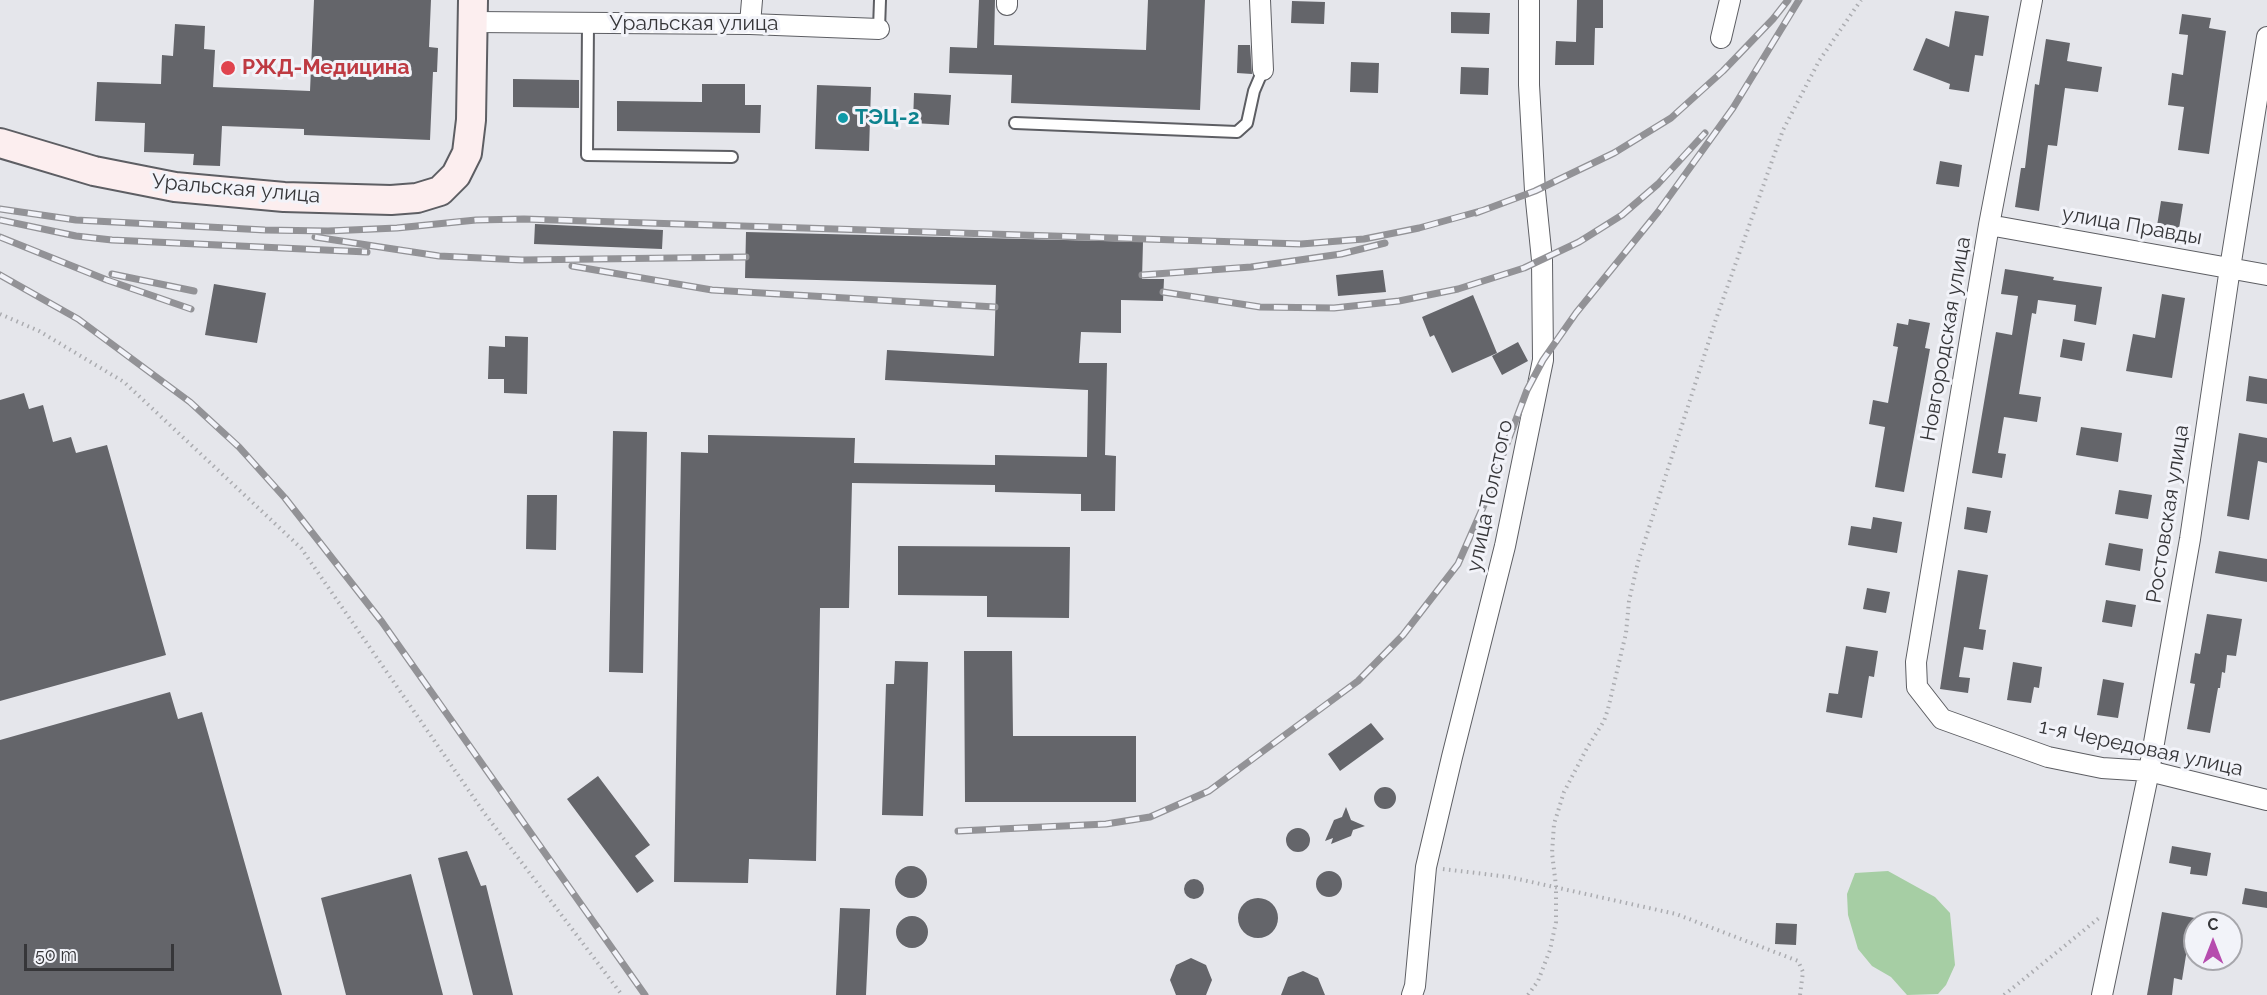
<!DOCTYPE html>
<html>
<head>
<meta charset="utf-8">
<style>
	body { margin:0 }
	#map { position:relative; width:2267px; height:995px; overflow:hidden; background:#e5e6eb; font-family:Raleway,sans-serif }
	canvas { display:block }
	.north { position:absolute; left:2183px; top:911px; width:60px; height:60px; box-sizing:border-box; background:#f2f3f9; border:2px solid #a7a7ac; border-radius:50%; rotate:0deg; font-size:16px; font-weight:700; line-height:24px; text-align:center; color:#363639 }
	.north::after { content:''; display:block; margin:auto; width:21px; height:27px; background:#b64cae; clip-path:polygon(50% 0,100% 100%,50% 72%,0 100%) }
	.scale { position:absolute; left:24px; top:944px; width:150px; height:27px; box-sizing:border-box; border:3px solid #363639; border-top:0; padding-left:8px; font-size:18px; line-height:21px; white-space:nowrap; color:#363639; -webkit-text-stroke:4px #f2f3f9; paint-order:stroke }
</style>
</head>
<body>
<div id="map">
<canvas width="2267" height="995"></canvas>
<div class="north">С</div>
<div class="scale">50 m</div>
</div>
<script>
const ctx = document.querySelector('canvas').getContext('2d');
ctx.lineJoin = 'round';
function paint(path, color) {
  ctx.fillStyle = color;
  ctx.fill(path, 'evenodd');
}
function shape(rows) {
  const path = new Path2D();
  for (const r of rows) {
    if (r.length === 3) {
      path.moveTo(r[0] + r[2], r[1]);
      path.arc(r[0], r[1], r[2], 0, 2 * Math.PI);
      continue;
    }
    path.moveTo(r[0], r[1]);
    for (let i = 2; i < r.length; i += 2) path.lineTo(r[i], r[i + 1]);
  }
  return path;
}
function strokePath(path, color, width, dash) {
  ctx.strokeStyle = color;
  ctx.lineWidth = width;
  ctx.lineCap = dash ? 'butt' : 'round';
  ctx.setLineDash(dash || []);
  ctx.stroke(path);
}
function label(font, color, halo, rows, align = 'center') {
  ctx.font = font + ' Raleway,sans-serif';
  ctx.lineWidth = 6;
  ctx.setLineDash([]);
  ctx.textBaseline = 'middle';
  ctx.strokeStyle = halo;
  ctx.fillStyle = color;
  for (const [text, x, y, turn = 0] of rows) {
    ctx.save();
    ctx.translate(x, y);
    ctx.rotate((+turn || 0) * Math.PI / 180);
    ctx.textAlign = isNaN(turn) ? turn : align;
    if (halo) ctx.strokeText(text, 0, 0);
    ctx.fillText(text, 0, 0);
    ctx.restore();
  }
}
paint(shape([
	[1888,871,1935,897,1950,913,1955,965,1946,985,1938,994,1907,995,1891,977,1872,966,1858,949,1848,915,1847,894,1855,873]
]), '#a6cea4');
paint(shape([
	[314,0,431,0,429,47,438,48,437,72,433,72,430,140,304,135,304,129,222,126,220,166,193,165,194,154,144,152,145,123,95,121,97,82,161,84,162,55,173,56,175,24,205,26,204,49,215,50,213,87,310,91],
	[979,0,995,0,994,45,1146,50,1148,0,1205,0,1200,110,1011,103,1012,75,949,73,950,47,977,48],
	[1577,0,1603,0,1603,28,1595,28,1594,65,1555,65,1556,41,1576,42],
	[1292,1,1325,2,1324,24,1291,23],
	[1955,11,1989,16,1983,56,1975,55,1969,92,1949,89,1950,84,1913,70,1926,38,1949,47],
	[1451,12,1490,13,1489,34,1451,33],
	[2182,14,2211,18,2209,28,2226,31,2209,154,2178,150,2184,107,2168,105,2172,73,2183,75,2188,35,2179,34],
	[2046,39,2070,43,2067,61,2102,67,2098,92,2065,88,2057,146,2048,145,2039,211,2015,207,2021,168,2025,168,2035,84,2039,85],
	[1238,45,1250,45,1252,74,1237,73],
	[1351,62,1379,63,1378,93,1350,92],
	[1461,67,1489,68,1488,95,1460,94],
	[513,79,579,80,579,108,513,107],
	[702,84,745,84,745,105,761,105,760,133,617,131,617,101,702,102],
	[817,85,871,87,869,151,815,149],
	[914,93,951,95,949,125,913,123],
	[1940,161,1962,165,1959,187,1936,184],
	[2161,201,2183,204,2178,235,2156,232],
	[535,224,663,230,662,249,534,244],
	[746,232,1143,242,1142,279,1164,279,1163,301,1121,300,1121,333,1081,332,1079,363,1107,363,1105,455,1116,456,1115,511,1081,511,1081,494,995,492,995,485,852,483,849,608,820,608,816,861,749,859,748,883,674,882,681,452,708,453,708,435,855,438,854,463,995,465,995,455,1087,457,1088,390,885,380,887,350,994,356,996,285,745,278],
	[2005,269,2054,277,2053,280,2102,287,2096,325,2074,321,2076,305,2038,300,2036,314,2032,313,2019,394,2041,397,2037,422,2004,417,1998,453,2006,454,2002,478,1972,473,1996,332,2012,335,2018,296,2001,294],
	[1383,270,1386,292,1338,296,1336,275],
	[214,284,266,293,257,343,205,335],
	[2162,294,2185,298,2172,378,2126,371,2133,334,2155,338],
	[1473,295,1497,353,1452,373,1434,335,1430,337,1422,317],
	[1909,319,1930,323,1925,348,1930,349,1904,492,1875,487,1885,427,1869,424,1873,400,1888,403,1898,347,1893,346,1897,323,1908,325],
	[505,336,528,337,527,394,504,393,504,379,488,379,489,346,505,347],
	[2063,339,2085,343,2082,361,2060,357],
	[1518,342,1528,361,1502,375,1492,356],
	[2249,376,2267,379,2267,404,2246,401],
	[24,393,29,409,43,405,53,442,71,437,76,453,107,445,166,655,0,701,0,400],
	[2081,427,2122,433,2118,462,2076,455],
	[613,431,647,432,643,673,609,672],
	[2239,433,2267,438,2267,463,2258,461,2249,520,2227,516],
	[2119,490,2152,495,2148,519,2115,514],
	[527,495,557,495,556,550,526,549],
	[1967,507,1991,511,1987,533,1964,529],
	[1873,517,1902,522,1897,553,1848,545,1851,526,1871,529],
	[2109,543,2143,549,2140,571,2105,565],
	[898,546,1070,547,1069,618,987,617,987,596,898,595],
	[2219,551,2267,559,2267,582,2215,573],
	[1958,570,1988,575,1979,629,1986,630,1983,650,1964,647,1959,677,1970,678,1968,693,1940,689],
	[1867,588,1890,592,1886,613,1863,609],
	[2106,600,2136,605,2132,627,2102,622],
	[2207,614,2242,619,2236,656,2227,655,2225,673,2222,672,2220,688,2218,688,2210,733,2187,729,2195,684,2190,683,2195,653,2200,654],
	[1846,646,1878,651,1874,677,1869,676,1862,718,1826,712,1829,693,1838,694],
	[964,651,1012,651,1013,736,1136,736,1136,802,965,802],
	[895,661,928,662,923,816,882,815,886,684,894,684],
	[2013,662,2042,667,2039,688,2034,687,2031,703,2007,700],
	[2103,679,2124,683,2118,718,2097,715],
	[170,692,178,719,202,712,282,995,0,995,0,740],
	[1371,723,1384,739,1340,771,1328,754],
	[598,776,650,845,635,856,654,881,637,893,567,799],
	[1385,798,11],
	[1346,807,1351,820,1365,826,1353,830,1351,836,1331,844,1333,838,1325,841,1334,820,1342,817],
	[1298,840,12],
	[2172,846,2211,853,2207,876,2190,874,2191,867,2169,863],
	[467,851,481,886,486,885,513,995,473,995,438,858],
	[911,882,16],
	[1329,884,13],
	[411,874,443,995,346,995,321,898],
	[1194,889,10],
	[2245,888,2267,892,2267,908,2242,904],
	[1258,918,20],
	[840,908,870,909,866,995,836,995],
	[2162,912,2195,918,2191,937,2189,937,2182,980,2174,978,2172,995,2147,995],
	[912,932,16],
	[1776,923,1797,924,1796,945,1775,944],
	[1191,958,1206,965,1212,980,1206,995,1176,995,1170,980,1176,965],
	[1303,971,1318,978,1325,995,1281,995,1288,977]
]), '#64656a');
const lane = shape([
	[588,24,587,155,732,157],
	[879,29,880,0],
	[1015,123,1237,132,1247,123,1254,91,1263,70]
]);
const street = shape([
	[1260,0,1263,70],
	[2032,0,1989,225,1916,662,1917,687,1942,719,2048,757,2102,768,2149,771,2267,800],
	[1007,5,1007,0],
	[473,22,750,24,879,29],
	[750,24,752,0],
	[1721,38,1730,0],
	[1989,225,2267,275],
	[1412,995,1415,986,1426,867,1452,757,1505,546,1543,360,1542,260,1535,191,1529,85,1529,0],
	[2102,995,2149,771,2190,539,2230,268,2267,37]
]);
const secondary = shape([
	[0,143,94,171,175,187,284,197,391,200,417,198,440,191,456,175,467,153,471,120,473,0]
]);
strokePath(lane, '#5d5e63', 14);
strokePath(street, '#5d5e63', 22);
strokePath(secondary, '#5d5e63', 32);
strokePath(shape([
	[0,314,39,331,124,382,301,548,485,814,622,995],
	[1443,869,1509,877,1676,914,1798,961,1803,972,1800,995],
	[1528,995,1538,981,1550,950,1556,922,1556,886,1552,853,1554,824,1564,792,1587,748,1604,721,1608,709,1626,633,1629,601,1638,562,1716,319,1783,130,1819,61,1861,0],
	[2004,995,2099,918]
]), '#abacb0', 4, [1.5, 4.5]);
strokePath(lane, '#fff', 10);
strokePath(street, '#fff', 20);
strokePath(secondary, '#fceeef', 28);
const rail = shape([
	[0,209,76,220,265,230,328,231,397,228,476,220,524,219,1301,244,1364,239,1419,228,1484,210],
	[1476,213,1535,191,1614,153,1671,118,1723,71,1773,19,1788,0],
	[0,220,76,236,112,240,367,252],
	[0,237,107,280,191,309],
	[315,237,439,256,522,260,746,257],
	[572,266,712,290,995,307],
	[112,274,194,291],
	[0,275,78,319,190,402,239,447,285,498,382,622,645,995],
	[1142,275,1251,267,1341,254,1385,243],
	[1163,292,1260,307,1334,308,1399,301,1458,289,1524,268,1579,242,1622,215,1658,184,1705,133],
	[958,831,1106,824,1150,817,1209,791,1358,681,1403,635,1458,564,1484,505,1527,390,1543,360,1576,313,1658,212,1733,108,1799,0]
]);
strokePath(rail, '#929296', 7);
strokePath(rail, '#f2f3f9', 4.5, [14]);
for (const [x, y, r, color] of [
	[228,68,8,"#e0444e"],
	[843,118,6,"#0f9aa8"]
]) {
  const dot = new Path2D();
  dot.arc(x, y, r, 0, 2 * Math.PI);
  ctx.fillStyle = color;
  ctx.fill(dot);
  strokePath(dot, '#f2f3f9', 2);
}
label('21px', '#363639', '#f2f3f9', [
	["Уральская улица",694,24],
	["Уральская улица",236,189,5],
	["улица Правды",2132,226,10],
	["Новгородская улица",1946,339,-80],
	["улица Толстого",1490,496,-78],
	["Ростовская улица",2168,514,-81],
	["1-я Чередовая улица",2141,748,12]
]);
label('bold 21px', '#be3a42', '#f2f3f9', [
	["РЖД-Медицина",242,68]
], 'left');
label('bold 21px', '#0d838f', '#f2f3f9', [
	["ТЭЦ-2",855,118]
], 'left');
</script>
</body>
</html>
